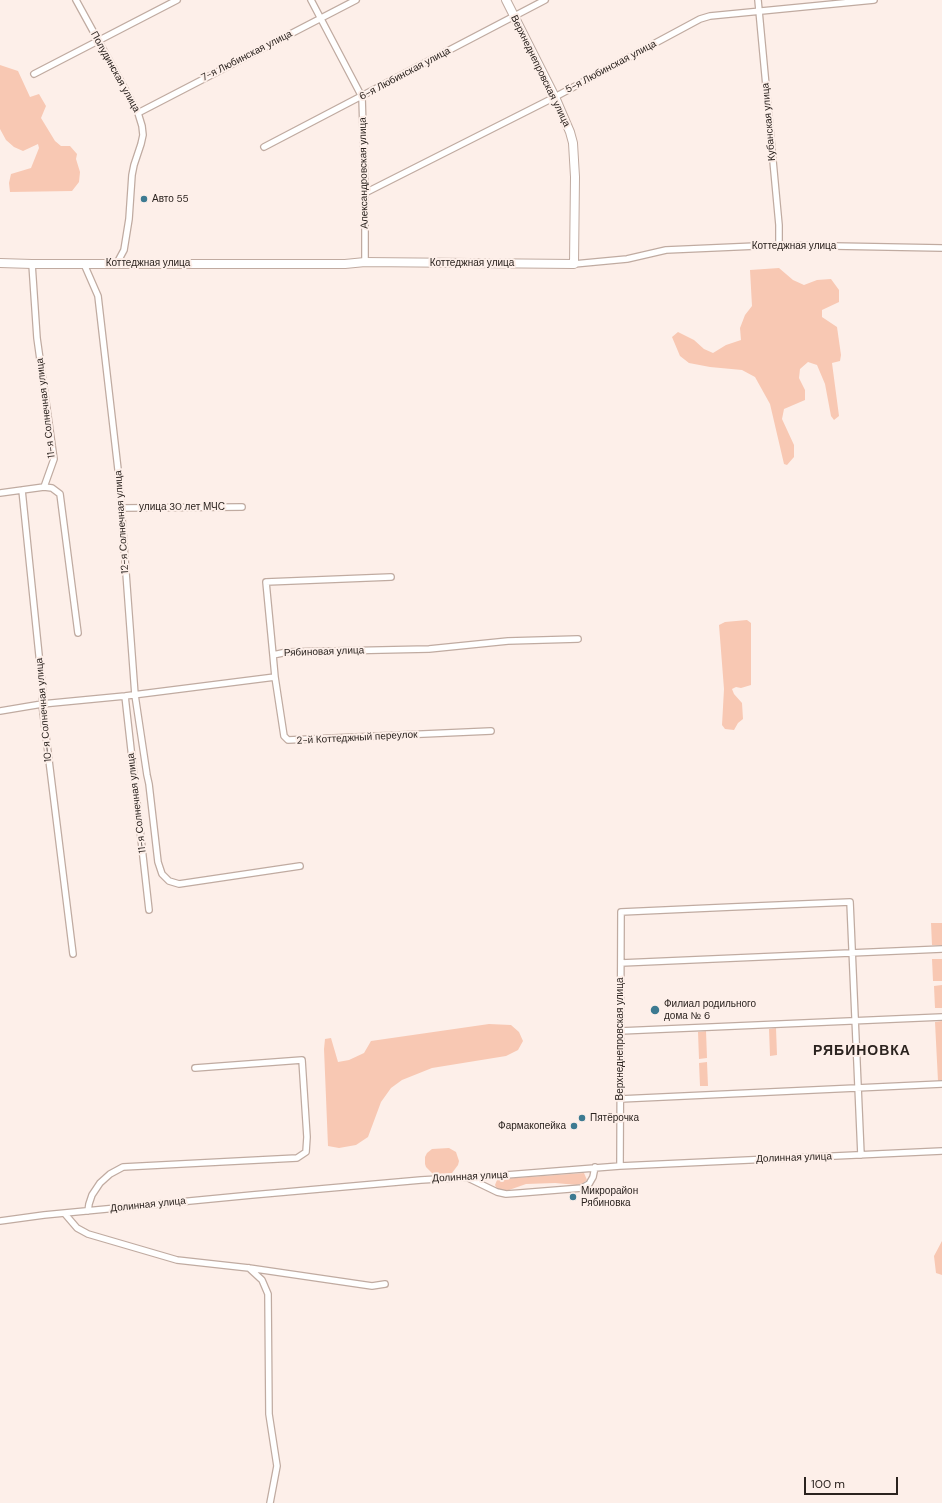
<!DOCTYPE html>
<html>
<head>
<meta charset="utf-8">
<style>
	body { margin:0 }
	#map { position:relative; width:942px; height:1503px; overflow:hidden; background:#fdefe9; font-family:"DM Sans",sans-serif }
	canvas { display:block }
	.scale { position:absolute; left:804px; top:1477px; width:94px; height:18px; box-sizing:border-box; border:2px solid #2b231f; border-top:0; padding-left:5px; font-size:12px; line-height:14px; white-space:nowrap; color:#2b231f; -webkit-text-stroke:3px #fdefe9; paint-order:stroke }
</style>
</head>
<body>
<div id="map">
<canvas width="942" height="1503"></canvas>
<div class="scale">100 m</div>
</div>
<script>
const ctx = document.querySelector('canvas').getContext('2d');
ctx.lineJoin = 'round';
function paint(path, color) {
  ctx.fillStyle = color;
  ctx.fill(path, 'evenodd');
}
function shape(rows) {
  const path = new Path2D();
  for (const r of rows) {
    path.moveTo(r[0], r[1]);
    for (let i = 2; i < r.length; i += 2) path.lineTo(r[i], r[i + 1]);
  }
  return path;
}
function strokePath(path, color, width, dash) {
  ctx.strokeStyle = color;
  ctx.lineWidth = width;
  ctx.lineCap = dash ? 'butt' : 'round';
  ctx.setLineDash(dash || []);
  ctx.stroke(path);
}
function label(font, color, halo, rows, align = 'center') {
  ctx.font = font + ' "DM Sans",sans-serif';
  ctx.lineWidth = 4;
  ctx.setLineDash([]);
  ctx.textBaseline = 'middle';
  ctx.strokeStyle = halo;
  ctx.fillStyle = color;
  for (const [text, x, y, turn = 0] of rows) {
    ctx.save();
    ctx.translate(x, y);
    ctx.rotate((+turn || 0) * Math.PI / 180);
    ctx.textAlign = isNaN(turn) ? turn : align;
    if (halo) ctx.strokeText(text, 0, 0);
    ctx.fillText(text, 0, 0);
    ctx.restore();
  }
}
paint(shape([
	[0,65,18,71,30,97,39,94,46,106,41,118,55,141,61,146,70,146,77,154,76,159,80,172,79,182,72,191,10,192,9,183,11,174,31,168,39,148,38,144,23,151,14,147,6,140,0,129],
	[779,268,793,280,804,285,817,280,831,279,839,290,839,302,822,310,822,317,837,327,841,355,840,361,832,363,839,416,834,420,831,416,825,384,817,365,808,362,800,369,799,378,805,390,805,400,784,409,782,419,794,445,794,457,787,465,784,464,770,404,755,377,742,370,710,367,689,363,680,356,672,337,678,332,694,340,704,349,713,353,726,345,741,340,740,328,745,315,752,306,750,270],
	[747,620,751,623,751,685,741,688,736,687,732,689,734,694,742,703,743,719,738,723,734,730,725,729,722,725,724,689,719,625,725,622],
	[931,923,942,923,942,945,932,945],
	[932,959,942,959,942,981,933,981],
	[942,985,942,1008,935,1008,934,986],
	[942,1021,942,1081,938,1081,935,1022],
	[489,1024,511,1025,519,1032,523,1041,518,1050,506,1056,432,1068,402,1080,391,1088,381,1102,368,1137,356,1145,339,1148,328,1146,324,1049,325,1039,331,1038,338,1062,349,1060,364,1053,371,1041],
	[776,1028,777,1055,770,1056,769,1029],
	[706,1031,707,1058,699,1059,698,1032],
	[707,1062,708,1086,700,1086,699,1063],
	[449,1148,456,1152,459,1161,458,1165,452,1173,433,1174,426,1167,425,1164,425,1157,427,1153,432,1149],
	[584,1173,587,1180,583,1183,577,1185,555,1183,526,1184,509,1190,501,1190,497,1189,495,1185,497,1180,501,1179],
	[942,1241,942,1275,936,1273,934,1256]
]), '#f8c8b3');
const street = shape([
	[76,0,138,113,142,126,143,135,141,144,134,165,132,175,129,219,124,250,117,263],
	[311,0,362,97,365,193,365,262],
	[758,0,779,225,779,245],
	[34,74,177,0],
	[138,113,356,0],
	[264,147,545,0],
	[365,193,555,97,700,19,710,16,874,0],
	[32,264,37,338,54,459,44,487,52,488,60,494,78,633],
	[84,264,98,296,119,478,135,695,147,775,149,784,158,862,162,874,169,881,179,884,300,866],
	[574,264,627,259,666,250,779,245,942,248],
	[22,490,43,694,42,704,73,954],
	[0,493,44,487],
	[122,508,242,507],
	[273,655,266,582,391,577],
	[275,677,284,736,288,740,491,731],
	[125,696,149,910],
	[0,711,42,704,125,696,275,677,273,655,287,652,429,649,508,641,578,639],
	[621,963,942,949],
	[620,1031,942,1017],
	[620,1099,942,1084],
	[620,1166,621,912,732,907,850,902,861,1155],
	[466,1177,497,1192,506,1194,520,1193,582,1188,589,1184,593,1177,595,1167],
	[88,1211,89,1204,92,1195,100,1183,110,1174,123,1167,297,1158,306,1152,307,1137,302,1060,195,1068],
	[65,1214,77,1228,88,1234,177,1260,249,1268,372,1286,385,1284],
	[0,1221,44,1215,252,1195,421,1180,506,1175,620,1166,942,1151],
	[249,1268,262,1280,268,1294,269,1414,277,1466,270,1503]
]);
const secondary = shape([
	[0,263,32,264,345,264,365,262,574,264,575,177,573,143,570,132,555,97,506,0]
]);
strokePath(street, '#c0aba1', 8);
strokePath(secondary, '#c0aba1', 10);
strokePath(street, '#fff', 5.5);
strokePath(secondary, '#fff', 8);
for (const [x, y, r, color] of [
	[144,199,4,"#3d7a91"],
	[655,1010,5,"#3d7a91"],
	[582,1118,4,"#3d7a91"],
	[574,1126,4,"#3d7a91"],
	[573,1197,4,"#3d7a91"]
]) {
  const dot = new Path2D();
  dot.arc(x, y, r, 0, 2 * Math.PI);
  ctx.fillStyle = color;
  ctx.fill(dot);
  strokePath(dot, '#fdefe9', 1.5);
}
label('10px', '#2b231f', '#fdefe9', [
	["7-я Любинская улица",247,56,-27],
	["5-я Любинская улица",611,67,-28],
	["Верхнеднепровская улица",540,71,64],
	["Полудинская улица",115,72,61],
	["6-я Любинская улица",405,74,-28],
	["Кубанская улица",769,122,-95],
	["Александровская улица",364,173,-91],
	["Коттеджная улица",794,246],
	["Коттеджная улица",148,263],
	["Коттеджная улица",472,263],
	["11-я Солнечная улица",46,408,-97],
	["улица 30 лет МЧС",182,507],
	["12-я Солнечная улица",122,522,-94],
	["Рябиновая улица",324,652,-2],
	["10-я Солнечная улица",44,710,-95],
	["2-й Коттеджный переулок",357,738,-3],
	["11-я Солнечная улица",137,803,-97],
	["Верхнеднепровская улица",620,1039,-90],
	["Долинная улица",794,1158,-2],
	["Долинная улица",470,1177,-3],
	["Долинная улица",148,1205,-6]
]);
label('10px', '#2b231f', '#fdefe9', [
	["Авто 55",152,199],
	["Филиал родильного",664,1004],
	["дома № 6",664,1016],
	["Пятёрочка",590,1118],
	["Фармакопейка",566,1126,"right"],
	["Микрорайон",581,1191],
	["Рябиновка",581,1203]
], 'left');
ctx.letterSpacing = '1px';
label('bold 14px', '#2b231f', '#fdefe9', [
	["РЯБИНОВКА",862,1051]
]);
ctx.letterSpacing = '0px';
</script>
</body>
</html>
